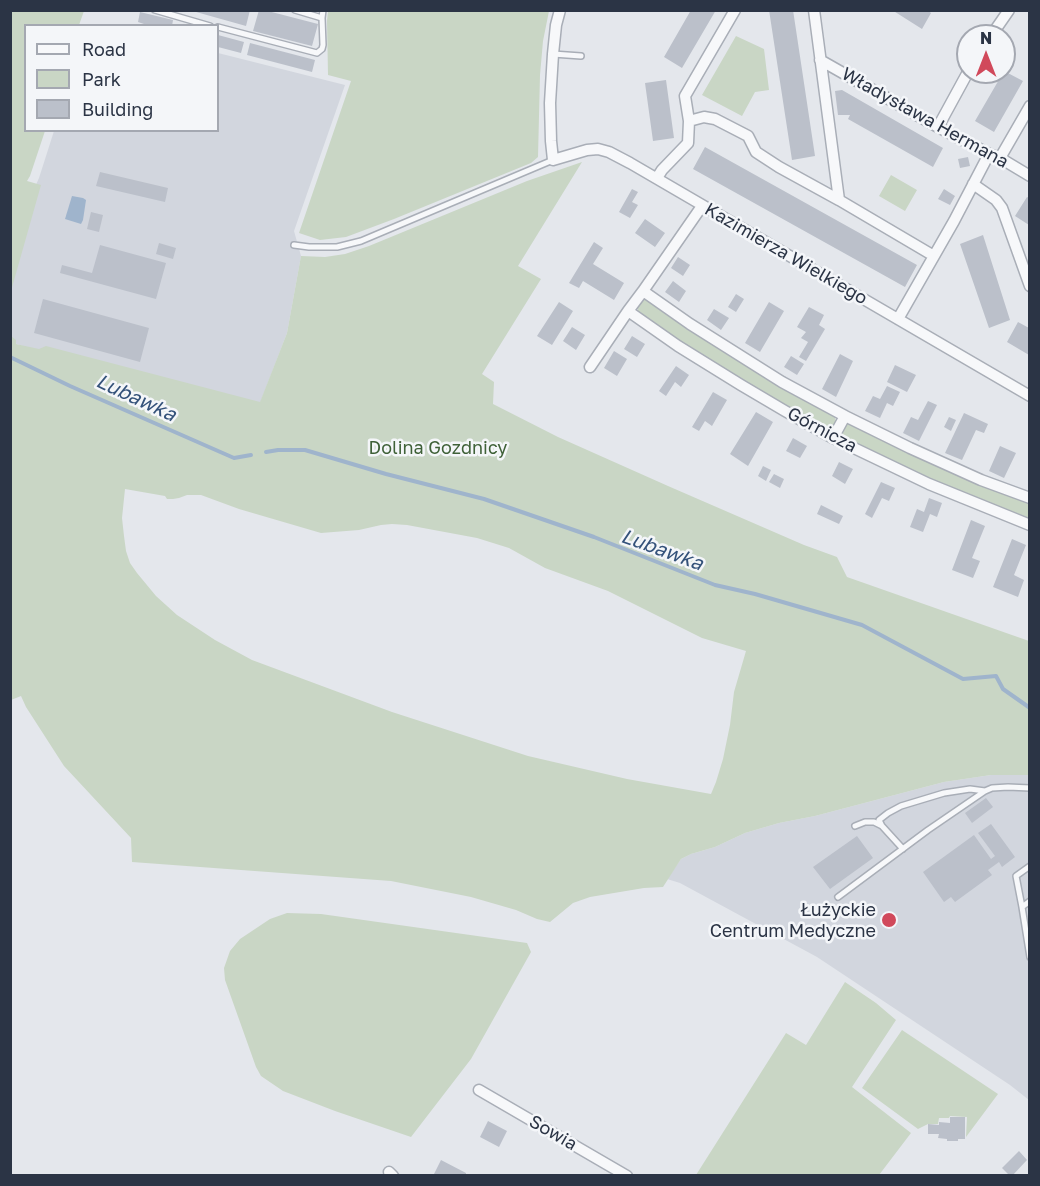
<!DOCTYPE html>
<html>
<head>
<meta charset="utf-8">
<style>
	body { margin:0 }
	#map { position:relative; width:1040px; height:1186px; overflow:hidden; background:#e4e7ec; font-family:"Golos Text",sans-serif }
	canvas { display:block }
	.frame { position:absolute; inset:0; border:12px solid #2b3445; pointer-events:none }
	.legend { position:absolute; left:24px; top:24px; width:195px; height:108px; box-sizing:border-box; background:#f4f6f9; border:2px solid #a4a8b1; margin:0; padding:8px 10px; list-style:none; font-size:18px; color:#2b3445 }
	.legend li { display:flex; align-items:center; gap:12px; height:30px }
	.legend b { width:30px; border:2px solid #a4a8b1 }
	.north { position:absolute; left:956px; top:24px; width:60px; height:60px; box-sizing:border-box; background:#f4f6f9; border:2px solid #a4a8b1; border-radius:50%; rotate:0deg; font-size:16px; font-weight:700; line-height:24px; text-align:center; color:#2b3445 }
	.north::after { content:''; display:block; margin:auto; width:21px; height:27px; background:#d1495b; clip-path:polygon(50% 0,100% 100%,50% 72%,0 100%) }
</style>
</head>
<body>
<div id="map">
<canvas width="1040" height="1186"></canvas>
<div class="frame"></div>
<ul class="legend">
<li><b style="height:8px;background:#f7f8fa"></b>Road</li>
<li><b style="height:16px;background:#c9d6c5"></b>Park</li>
<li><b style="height:16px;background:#bbc0ca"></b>Building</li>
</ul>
<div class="north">N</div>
</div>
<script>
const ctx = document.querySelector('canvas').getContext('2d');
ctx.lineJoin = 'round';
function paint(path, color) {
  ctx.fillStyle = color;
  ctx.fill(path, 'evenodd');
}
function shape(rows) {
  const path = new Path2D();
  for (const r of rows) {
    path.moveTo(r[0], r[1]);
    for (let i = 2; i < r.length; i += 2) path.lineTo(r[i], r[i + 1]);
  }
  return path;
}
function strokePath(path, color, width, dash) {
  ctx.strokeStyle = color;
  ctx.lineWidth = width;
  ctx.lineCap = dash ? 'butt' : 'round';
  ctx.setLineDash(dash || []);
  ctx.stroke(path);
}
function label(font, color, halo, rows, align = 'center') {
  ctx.font = font + ' "Golos Text",sans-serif';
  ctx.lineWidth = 5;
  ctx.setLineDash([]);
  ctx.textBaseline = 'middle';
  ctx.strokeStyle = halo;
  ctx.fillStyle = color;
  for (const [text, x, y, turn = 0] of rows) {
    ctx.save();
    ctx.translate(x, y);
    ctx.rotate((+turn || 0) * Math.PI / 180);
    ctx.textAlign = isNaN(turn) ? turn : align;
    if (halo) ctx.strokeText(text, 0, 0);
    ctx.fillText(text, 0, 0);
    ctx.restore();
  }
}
paint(shape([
	[218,53,345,85,294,231,301,256,287,333,252,424,11,342,11,240,39,178,54,131,218,130],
	[991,775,1029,775,1029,1100,1010,1085,817,957,680,883,667,879,681,859,691,854,715,847,745,833,779,823,815,816,944,782]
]), '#d2d6de');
paint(shape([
	[11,10,84,11,79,25,26,26,26,130,45,131,30,176,27,181,41,185,11,291],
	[328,11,549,11,543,41,540,75,538,157,531,163,394,219,346,237,320,240,299,233,351,81,328,75,327,21],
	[736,36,764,49,769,90,755,92,742,116,702,95],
	[582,162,518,266,541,279,482,374,494,382,493,404,558,437,668,486,804,545,837,557,847,577,1029,641,1029,775,991,775,944,782,815,816,779,823,745,833,715,847,691,854,681,859,663,887,644,888,590,897,573,903,550,922,537,919,516,910,471,897,391,881,132,862,131,838,64,766,26,707,21,696,11,700,11,336,16,340,16,344,39,349,46,346,260,402,287,333,301,256,325,257,345,254,369,246,527,181],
	[125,489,165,496,167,499,173,499,179,498,187,495,201,495,239,509,321,533,359,530,381,525,392,524,407,525,477,538,509,548,545,568,608,591,702,638,746,651,734,692,730,725,723,759,716,782,711,794,627,779,528,756,392,712,252,660,215,640,177,615,156,596,137,573,130,563,126,551,124,536,122,518],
	[891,175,917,190,905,211,879,196],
	[645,299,834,415,836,421,833,428,827,429,794,412,670,335,638,312,638,307,643,300],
	[847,423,975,482,1029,504,1029,521,969,497,903,467,842,437,840,434],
	[287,913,321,914,527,943,531,952,471,1059,411,1137,335,1111,283,1091,261,1076,256,1067,225,980,224,968,230,951,240,939,270,919],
	[845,982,876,1003,896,1020,852,1087,911,1133,879,1175,696,1175,786,1033,806,1045],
	[902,1030,998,1094,966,1137,967,1117,950,1116,949,1118,939,1118,938,1124,928,1124,918,1129,862,1088]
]), '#c9d6c5');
paint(shape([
	[72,196,83,198,86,200,83,220,81,224,65,219]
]), '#9fb4cc');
strokePath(shape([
	[10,357,70,386,234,458,251,455],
	[266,452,278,450,305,450,386,474,484,499,594,537,715,585,755,594,862,625,963,679,996,676,1003,689,1030,708]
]), '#9fb4cc', 4);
paint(shape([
	[189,10,250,10,246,26],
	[259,10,264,10,318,24,312,46,253,31],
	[691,10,716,10,682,68,664,57],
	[769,10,793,10,815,156,792,160],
	[892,10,927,10,931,13,922,29],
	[140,12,173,20,172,26,150,26,138,22],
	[218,35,244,42,241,53,218,47],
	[250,43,315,60,312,72,247,55],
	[1004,71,1023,81,994,132,975,121],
	[666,80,674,138,653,141,645,83],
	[842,90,943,148,933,167,848,119,850,115,838,115,835,91],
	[705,147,917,265,905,287,693,169],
	[968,157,970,166,960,168,958,159],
	[100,172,168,188,165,202,96,186],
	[632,189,638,192,632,202,638,205,630,218,619,212],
	[944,189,955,196,950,205,938,199],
	[1027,197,1029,198,1029,225,1015,216],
	[91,212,103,215,99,232,87,229],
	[645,219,665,233,655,247,635,233],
	[983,235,1010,320,989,328,960,244],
	[594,242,603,248,593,264,624,283,614,300,583,281,579,288,569,283],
	[159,243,176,248,173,259,156,254],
	[100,245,166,263,156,299,60,273,62,265,92,273],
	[678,257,690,265,683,276,671,268],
	[673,281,686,291,679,302,665,292],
	[736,294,744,299,736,312,728,307],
	[43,299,149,328,140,362,34,333],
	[559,302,573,311,552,345,537,336],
	[769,302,784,311,760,352,745,343],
	[809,307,824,315,819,325,825,329,806,361,799,357,808,342,801,338,806,332,797,327],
	[714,309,729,318,721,330,707,320],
	[1018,322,1029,328,1029,355,1007,342],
	[572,327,585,335,576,350,563,341],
	[632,336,645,344,637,357,624,349],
	[614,351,627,359,617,376,604,368],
	[840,354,853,361,836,397,822,389],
	[791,356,804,364,797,375,784,367],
	[895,365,916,375,907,392,887,382],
	[676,366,689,375,681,387,675,382,666,396,659,391],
	[887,386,900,392,893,406,887,403,880,418,865,411,873,396,880,399],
	[713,392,727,400,712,426,705,421,699,431,692,427],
	[928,401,937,405,919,441,903,433,911,417,918,420],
	[756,412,773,422,748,466,730,454],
	[964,413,988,424,984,433,976,430,962,460,945,453],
	[949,417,956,420,951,431,944,427],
	[793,438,807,446,800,458,786,451],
	[1000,446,1016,453,1004,478,989,471],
	[839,462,853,469,845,484,832,476],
	[763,466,771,470,766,481,758,476],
	[774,474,784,479,780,488,769,482],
	[881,482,895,488,889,501,882,498,872,518,865,514],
	[929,498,942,503,937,517,930,514,923,532,910,527,917,509,924,512],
	[821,505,843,516,839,524,817,514],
	[971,520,985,526,972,558,980,561,973,578,952,570],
	[1012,539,1026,545,1014,575,1024,580,1018,597,993,587],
	[986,798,993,807,972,823,965,813],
	[991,824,1015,857,1002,867,999,862,988,870,992,875,955,902,951,897,944,902,923,872,974,835,991,859,995,856,978,833],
	[857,836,873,858,830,889,813,867],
	[950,1117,965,1117,965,1139,958,1139,958,1141,947,1141,947,1139,938,1138,939,1134,928,1134,928,1124,939,1125,939,1122,950,1123],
	[488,1121,507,1131,499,1147,480,1137],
	[1019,1151,1027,1160,1012,1176,1010,1176,1002,1168],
	[441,1160,466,1173,466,1176,433,1176]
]), '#bbc0ca');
const lane = shape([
	[155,10,210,26],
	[295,10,322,18,323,10],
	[218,27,317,53,322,49,323,45,322,18],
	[553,54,581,56],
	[294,245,309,247,337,247,361,241,553,160],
	[855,826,865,822,874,822,882,826],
	[903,849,882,826,879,820,888,813,901,806,944,793,970,789,985,791],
	[838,897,928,830,985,791,992,788,1008,787,1030,788],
	[1030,901,1022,907,1030,957],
	[1022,907,1016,876,1030,866]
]);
const street = shape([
	[560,10,556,25,553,54,550,103,551,141,553,160,587,150,598,149,609,152,630,163,1030,396],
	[814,10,839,200,934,256,898,319],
	[991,36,1009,10],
	[820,60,938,127,989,154,1000,158,1030,176],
	[689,121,704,117,715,119,748,136,756,152,779,167,839,200],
	[938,127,968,72],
	[1000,158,1030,106],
	[657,178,662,170,688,143,689,121,685,96,735,10],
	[973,184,996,200,1002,208,1030,286],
	[934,256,954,221,989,154],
	[643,291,702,206],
	[590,367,628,311],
	[833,438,845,416],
	[1030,498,981,480,910,448,845,416,782,382,690,324,643,291,628,311,678,346,741,385,785,411,833,438,929,484,1030,525],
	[479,1090,627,1176],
	[389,1172,393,1176]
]);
strokePath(lane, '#a9aeb7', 8);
strokePath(street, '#a9aeb7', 13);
strokePath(lane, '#f7f8fa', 5);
strokePath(street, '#f7f8fa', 10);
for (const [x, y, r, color] of [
	[889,920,8,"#d1495b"]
]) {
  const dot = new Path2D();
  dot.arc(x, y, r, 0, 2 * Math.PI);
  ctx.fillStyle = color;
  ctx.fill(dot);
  strokePath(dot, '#f4f6f9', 2);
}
label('18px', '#2b3445', '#f4f6f9', [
	["Władysława Hermana",925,118,29],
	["Kazimierza Wielkiego",786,254,30],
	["Górnicza",822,430,28],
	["Sowia",553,1133,30]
]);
label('18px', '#3f6138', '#f4f6f9', [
	["Dolina Gozdnicy",438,448]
]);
label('18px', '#2b3445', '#f4f6f9', [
	["Łużyckie",876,910],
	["Centrum Medyczne",876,931]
], 'right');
label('italic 20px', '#34527a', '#f4f6f9', [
	["Lubawka",136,398,25],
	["Lubawka",662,550,20]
]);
</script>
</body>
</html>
